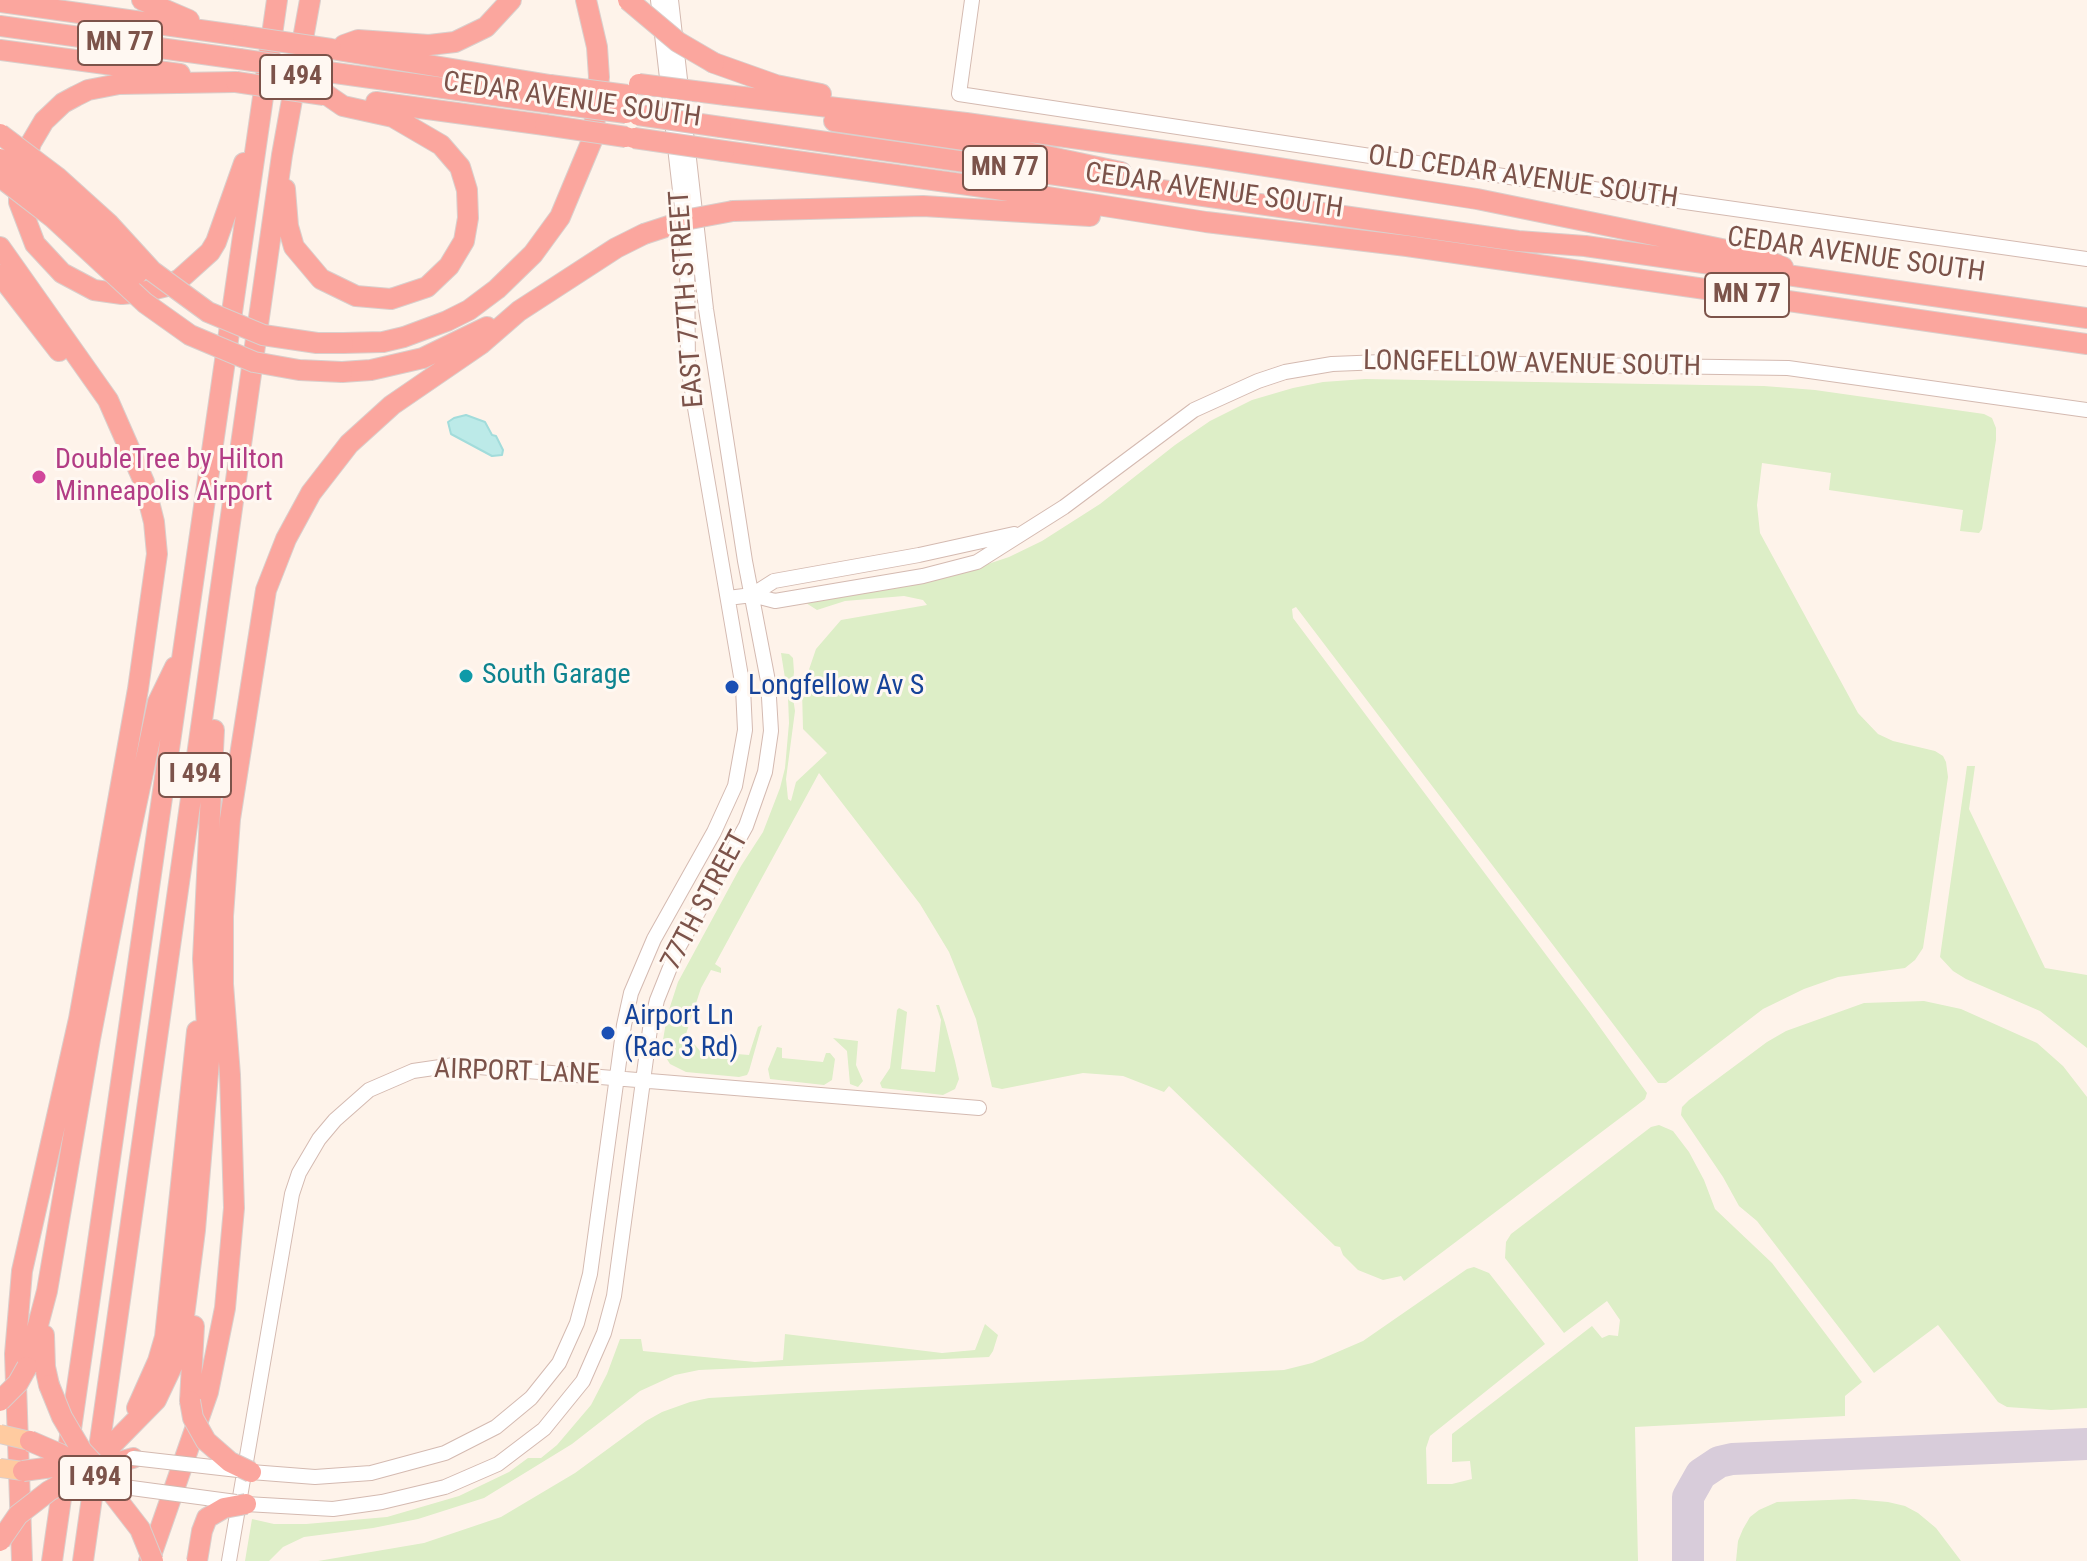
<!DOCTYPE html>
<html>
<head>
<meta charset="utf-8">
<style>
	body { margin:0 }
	canvas { display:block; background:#fef3ea }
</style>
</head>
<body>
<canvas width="2087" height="1561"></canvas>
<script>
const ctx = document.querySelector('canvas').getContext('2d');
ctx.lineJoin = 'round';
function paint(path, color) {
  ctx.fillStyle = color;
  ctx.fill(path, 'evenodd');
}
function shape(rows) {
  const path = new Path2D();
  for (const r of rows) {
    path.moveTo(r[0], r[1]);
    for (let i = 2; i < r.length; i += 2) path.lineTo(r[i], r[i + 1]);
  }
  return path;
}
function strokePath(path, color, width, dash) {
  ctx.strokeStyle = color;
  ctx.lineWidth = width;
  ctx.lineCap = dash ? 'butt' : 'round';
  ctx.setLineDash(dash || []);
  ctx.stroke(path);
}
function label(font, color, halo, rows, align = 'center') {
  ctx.font = font + ' "Roboto Condensed",sans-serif';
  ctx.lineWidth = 6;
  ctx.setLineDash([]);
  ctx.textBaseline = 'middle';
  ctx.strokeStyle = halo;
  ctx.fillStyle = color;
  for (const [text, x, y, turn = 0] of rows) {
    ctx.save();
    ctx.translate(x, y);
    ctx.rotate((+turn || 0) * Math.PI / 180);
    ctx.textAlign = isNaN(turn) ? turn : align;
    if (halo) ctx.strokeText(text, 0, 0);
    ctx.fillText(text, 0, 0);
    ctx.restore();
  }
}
paint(shape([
	[1365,379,1764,386,1815,390,1984,414,1992,418,1996,428,1996,440,1982,529,1979,533,1960,531,1963,510,1829,490,1831,473,1762,463,1757,505,1760,533,1858,713,1878,734,1893,741,1935,751,1943,756,1946,762,1948,777,1929,908,1923,948,1915,960,1905,968,1838,977,1804,989,1763,1009,1673,1078,1666,1083,1658,1083,1296,607,1292,609,1293,618,1589,1012,1647,1093,1645,1099,1636,1106,1404,1281,1401,1276,1383,1280,1358,1270,1343,1255,1340,1247,1335,1246,1169,1086,1164,1092,1123,1076,1083,1073,1002,1089,992,1087,976,1019,949,952,920,904,819,773,715,964,721,968,721,973,711,970,701,988,686,1034,700,1051,749,1055,758,1027,762,1025,749,1071,747,1075,739,1077,686,1072,670,1064,665,1056,663,1040,667,1016,678,982,741,866,763,832,780,788,785,768,789,723,788,697,781,653,789,654,793,658,794,672,792,691,795,711,786,779,788,799,791,801,796,782,827,753,803,729,802,690,816,649,841,620,927,605,923,600,904,596,845,601,817,610,806,603,949,577,1009,557,1042,541,1100,504,1175,445,1210,421,1252,400,1293,388,1323,382],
	[1967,766,1975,766,1969,809,2045,968,2087,975,2087,1048,2040,1011,1966,979,1953,971,1940,957],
	[1924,1001,1961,1009,2037,1043,2063,1066,2087,1097,2087,1408,2051,1410,2007,1407,1998,1402,1938,1325,1874,1373,1757,1221,1739,1206,1723,1177,1681,1115,1682,1107,1689,1100,1767,1042,1786,1031,1864,1003],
	[936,1005,939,1005,945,1023,955,1061,959,1079,955,1089,943,1095,882,1088,880,1083,890,1068,897,1010,899,1008,907,1012,901,1069,935,1072,941,1020],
	[833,1038,858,1041,856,1065,863,1081,858,1087,850,1084,847,1051],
	[777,1047,782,1048,782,1058,823,1062,826,1053,830,1053,835,1059,832,1080,824,1085,770,1079,768,1069],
	[1659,1125,1673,1131,1689,1152,1704,1180,1715,1209,1772,1263,1862,1382,1845,1396,1845,1416,1635,1427,1638,1561,318,1561,424,1543,501,1517,575,1473,646,1421,662,1412,690,1402,709,1398,798,1393,1284,1370,1312,1363,1363,1341,1467,1269,1474,1267,1489,1273,1545,1344,1430,1436,1426,1448,1427,1484,1452,1484,1472,1479,1470,1461,1452,1462,1452,1434,1592,1326,1602,1338,1609,1335,1618,1336,1620,1320,1607,1301,1564,1333,1505,1258,1506,1242,1511,1234,1651,1127],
	[985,1324,998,1335,993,1351,989,1357,699,1370,675,1375,640,1391,572,1444,484,1498,418,1519,373,1528,304,1537,283,1547,269,1561,245,1561,252,1519,274,1524,306,1524,387,1517,459,1496,509,1472,528,1458,541,1458,557,1445,591,1405,607,1374,620,1339,641,1339,643,1351,755,1362,783,1360,785,1334,942,1353,975,1350],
	[1854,1499,1888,1502,1905,1506,1918,1513,1936,1528,1961,1561,1736,1561,1738,1541,1743,1529,1750,1517,1759,1510,1777,1502]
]), '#ddeec7');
const water = shape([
	[466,415,485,422,492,435,496,436,503,450,502,455,492,456,451,434,448,422,454,418,466,415]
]);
paint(water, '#bceae8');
strokePath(water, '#a2dcdb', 2);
strokePath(shape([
	[1688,1561,1688,1497,1701,1474,1719,1462,1732,1459,2087,1444]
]), '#d8ccda', 32);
const minor = shape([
	[972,0,959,94,1523,179,2087,259],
	[752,595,774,581,919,555,1014,534],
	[728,598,752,595,775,601,923,576,977,562,1064,507,1194,410,1258,381,1285,372,1332,364,1382,362,1788,368,2087,410],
	[251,1472,315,1477,371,1473,445,1453,496,1427,531,1398,559,1363,577,1323,590,1274,624,1025,631,993,654,939,714,832,735,786,745,730,743,688,688,367,687,251,658,0],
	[246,1504,333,1509,382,1502,445,1487,498,1464,544,1429,583,1381,604,1333,614,1296,650,1029,657,1000,677,950,746,826,765,772,771,731,768,681,745,561,706,309,671,0],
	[229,1561,292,1194,299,1173,319,1139,335,1120,369,1090,413,1071,454,1065,979,1108]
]);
const highway = shape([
	[142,0,189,20],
	[0,2,243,36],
	[0,26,239,59],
	[344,45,358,40,429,45,455,42,486,27,511,0],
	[331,49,550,85],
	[0,50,180,74],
	[714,63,776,85,821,94],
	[328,72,551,103],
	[236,82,119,84,88,90,76,96,63,103,44,121,31,143,19,184,19,202,35,244,62,273,94,290,122,294,143,292,167,286,180,279,210,252,216,242,244,163],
	[726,95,966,123,1208,157,1477,199,1756,256,1783,267],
	[376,102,545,125],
	[834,121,985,143,1121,172],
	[721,127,1518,241,1585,246,2087,318],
	[724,151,990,188,1206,222,1407,246,2087,344],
	[285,189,288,226,294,247,321,279,356,296,391,299,427,287,449,266,464,241,468,218,467,190,460,167,441,145,393,117,343,106,327,95],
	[733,211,923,206,1090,216],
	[0,247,108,400,144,482,154,522,157,554,138,689,79,1019,22,1271,15,1354,22,1561],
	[0,275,59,351],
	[343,343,383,342,404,337,447,321,469,310,497,289,533,254,560,217,593,138,599,77,597,47,586,0],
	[342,372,371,370,423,358,487,327],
	[44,1335,45,1367,49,1385],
	[27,1367,47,1291,90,1039,126,853,158,702,175,667],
	[190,1401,194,1326],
	[137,1408,158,1361,165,1337,197,1031],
	[103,1454,156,1400,175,1360,183,1324,195,1230,209,1061,203,959,214,730],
	[103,1473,98,1468,133,1458],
	[52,1561,277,0],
	[83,1561,282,155,310,0],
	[149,1561,208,1392,225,1308,234,1208,230,1075,223,984,223,916,230,819,266,590,286,539,311,493,349,444,392,405,481,344,519,311,616,248,644,234]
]);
strokePath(minor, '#d4bab1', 16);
strokePath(highway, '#dacfcc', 22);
strokePath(minor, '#fff', 14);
strokePath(highway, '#fba69e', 20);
const minorBridge = shape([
	[133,1458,238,1470],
	[102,1484,236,1502]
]);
const majorBridge = shape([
	[0,1434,30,1441],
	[0,1468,23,1471]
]);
const highwayBridge = shape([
	[628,0,678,42,714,63],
	[243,36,331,49],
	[239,59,328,72],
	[236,82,324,95],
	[639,84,726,95],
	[550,85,627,95],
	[551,103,626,113],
	[638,115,721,127],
	[545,125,626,137],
	[0,134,57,177,109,224,152,271,208,312,263,335,317,343,343,343],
	[634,138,724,151],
	[0,159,50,191,137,274],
	[0,177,52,217,145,303,190,335,254,362,299,370,342,372],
	[644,234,690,219,733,211],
	[49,1385,62,1417,82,1451,98,1468,95,1469],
	[0,1401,18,1383,27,1367],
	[190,1401,193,1418,206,1441,230,1462,251,1472],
	[30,1441,60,1454,109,1489,140,1529,153,1561],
	[23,1471,75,1464],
	[0,1541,18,1515,49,1491,70,1479],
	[197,1561,202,1531,207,1518,224,1508,246,1504]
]);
strokePath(minorBridge, '#d4bab1', 16, []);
strokePath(majorBridge, '#dacfcc', 20, []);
strokePath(highwayBridge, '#dacfcc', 22, []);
strokePath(minorBridge, '#fff', 14);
strokePath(majorBridge, '#ffcba0', 18);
strokePath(highwayBridge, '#fba69e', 20);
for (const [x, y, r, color] of [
	[39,477,8,"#d1479c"],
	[466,676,8,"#0f9aa8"],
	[732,687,8,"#1a4fb4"],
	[608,1033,8,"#1a4fb4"]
]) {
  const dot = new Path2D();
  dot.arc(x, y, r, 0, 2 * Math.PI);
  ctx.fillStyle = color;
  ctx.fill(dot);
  strokePath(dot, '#fff8f2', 3);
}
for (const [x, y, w] of [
	[120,43,84],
	[296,77,72],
	[1005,168,84],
	[1747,295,84],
	[195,775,72],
	[95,1478,72]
]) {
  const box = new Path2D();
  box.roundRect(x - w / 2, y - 22, w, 44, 6);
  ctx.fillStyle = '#fff8f2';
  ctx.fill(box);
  strokePath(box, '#7c534a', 2);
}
label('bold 26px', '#7c534a', null, [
	["MN 77",120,43],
	["I 494",296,77],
	["MN 77",1005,168],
	["MN 77",1747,295],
	["I 494",195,775],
	["I 494",95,1478]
]);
label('28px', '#7c534a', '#fff8f2', [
	["CEDAR AVENUE SOUTH",572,101,8],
	["OLD CEDAR AVENUE SOUTH",1523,178,8],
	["CEDAR AVENUE SOUTH",1214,192,8],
	["CEDAR AVENUE SOUTH",1856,256,8],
	["EAST 77TH STREET",688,299,-94],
	["LONGFELLOW AVENUE SOUTH",1532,365,1],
	["77TH STREET",706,901,-62],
	["AIRPORT LANE",517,1073,2]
]);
label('28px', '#b23c85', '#fff8f2', [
	["DoubleTree by Hilton",55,461],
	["Minneapolis Airport",55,493]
], 'left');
label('28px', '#0d838f', '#fff8f2', [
	["South Garage",482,676]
], 'left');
label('28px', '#164399', '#fff8f2', [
	["Longfellow Av S",748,687],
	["Airport Ln",624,1017],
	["(Rac 3 Rd)",624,1049]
], 'left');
</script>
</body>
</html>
